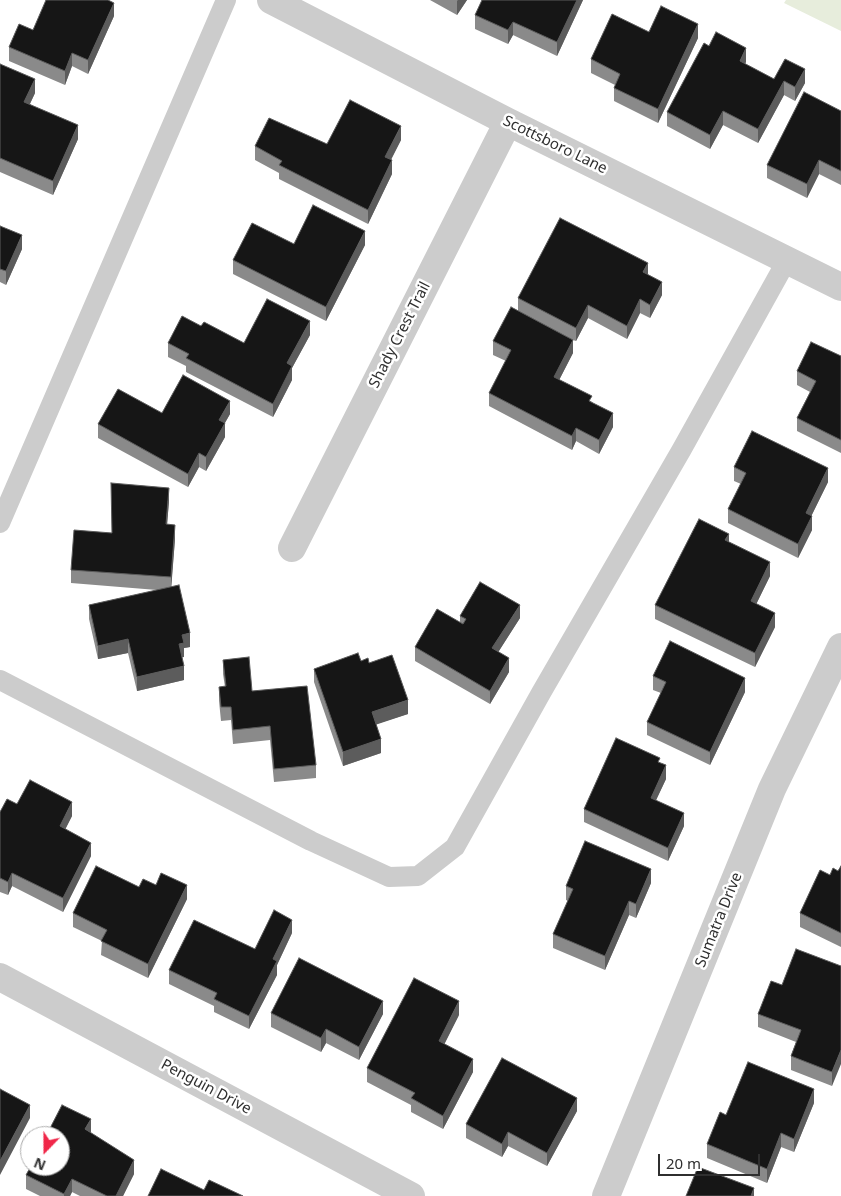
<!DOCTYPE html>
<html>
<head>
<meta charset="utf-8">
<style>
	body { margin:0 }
	#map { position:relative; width:841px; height:1196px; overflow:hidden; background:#fff; font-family:"Noto Sans",sans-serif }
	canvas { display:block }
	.north { position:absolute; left:20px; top:1126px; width:50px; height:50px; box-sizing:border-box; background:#fff; border:1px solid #acacac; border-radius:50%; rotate:202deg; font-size:14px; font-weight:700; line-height:20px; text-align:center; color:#2f2f2f }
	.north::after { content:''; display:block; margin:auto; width:18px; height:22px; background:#f02749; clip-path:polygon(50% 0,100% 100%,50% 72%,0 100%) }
	.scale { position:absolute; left:658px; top:1154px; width:102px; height:22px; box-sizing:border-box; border:2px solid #2f2f2f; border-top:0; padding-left:6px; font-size:15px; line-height:18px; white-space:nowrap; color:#2f2f2f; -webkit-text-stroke:4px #fff; paint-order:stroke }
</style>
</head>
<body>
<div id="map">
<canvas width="841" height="1196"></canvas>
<div class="north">N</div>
<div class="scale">20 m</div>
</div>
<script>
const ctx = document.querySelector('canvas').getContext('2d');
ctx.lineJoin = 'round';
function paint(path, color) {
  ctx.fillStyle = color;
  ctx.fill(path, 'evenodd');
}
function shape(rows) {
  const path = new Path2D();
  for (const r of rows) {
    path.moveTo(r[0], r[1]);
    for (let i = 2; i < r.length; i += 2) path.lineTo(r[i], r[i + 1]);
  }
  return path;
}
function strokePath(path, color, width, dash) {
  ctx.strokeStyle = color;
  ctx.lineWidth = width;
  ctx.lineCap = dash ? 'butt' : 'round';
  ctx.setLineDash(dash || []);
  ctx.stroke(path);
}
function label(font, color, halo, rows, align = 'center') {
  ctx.font = font + ' "Noto Sans",sans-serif';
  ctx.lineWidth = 5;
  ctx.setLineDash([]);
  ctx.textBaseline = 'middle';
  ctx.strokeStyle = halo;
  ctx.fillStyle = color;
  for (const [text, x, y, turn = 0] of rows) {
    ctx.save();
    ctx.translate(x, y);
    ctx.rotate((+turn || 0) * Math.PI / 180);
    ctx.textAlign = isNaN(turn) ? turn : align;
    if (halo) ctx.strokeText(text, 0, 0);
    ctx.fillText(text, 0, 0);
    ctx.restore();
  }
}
paint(shape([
	[786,0,841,0,841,31,784,3]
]), '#e7eddc');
strokePath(shape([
	[0,523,226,0],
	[0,680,311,841,389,877,418,876,455,847,541,693,682,449,787,260]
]), '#ccc', 20);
strokePath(shape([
	[271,0,508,122,841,287],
	[292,548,508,122],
	[0,977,411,1196],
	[606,1196,772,789,841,647]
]), '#ccc', 28);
paint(shape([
	[430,0,467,0,457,15],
	[583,0,557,56,513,35,508,44,475,29,475,15],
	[114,16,88,74,72,66,65,85,9,61,9,47],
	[649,32,698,38,658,123,614,101,614,88,615,85,591,73,591,59],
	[746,62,745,64,774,79,805,83,795,101,784,95,758,143,723,125,710,149,667,126,667,112],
	[0,64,35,93,30,104,78,139,53,195,0,172],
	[841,111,841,185,819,174,807,198,767,178,767,165],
	[401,140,391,160,392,174,368,224,279,179,279,173,255,160,255,146,327,144],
	[0,226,22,249,6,285,0,282],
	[294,244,365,245,326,321,233,274,233,260],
	[648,275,662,295,650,318,640,313,627,339,588,318,576,341,573,340,573,353,559,380,592,402,613,427,599,454,576,441,572,450,489,406,489,393,506,361,493,355,493,341,518,311,518,298],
	[201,326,244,343,310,335,292,368,292,380,273,417,186,372,186,366,168,357,168,343],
	[841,356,841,453,797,431,797,418,810,392,797,385,797,371],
	[162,413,230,414,225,423,225,437,206,471,199,467,188,487,98,438,98,424],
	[734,467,828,482,811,516,812,530,798,558,728,523,728,509,741,484,734,481],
	[169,501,167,524,175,539,171,587,190,647,184,648,184,657,182,657,184,680,137,691,128,653,98,659,89,619,89,605,157,590,71,583,71,570,111,533],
	[729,542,770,576,756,604,775,627,755,667,655,619,655,605],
	[460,616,520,618,498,652,509,672,490,704,415,661,415,647,460,623],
	[223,660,252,691,316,765,316,778,274,782,270,740,233,744,231,720,221,721,219,701,219,687,225,687,223,674],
	[361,661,369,663,408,714,376,724,381,753,343,766,314,682,314,669],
	[653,676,745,692,710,765,647,735,647,722,661,693,653,690],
	[660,763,666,779,656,800,684,826,668,861,584,822,584,809],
	[17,804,72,816,65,829,91,856,63,912,12,886,8,895,0,892,0,812],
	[841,866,841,947,800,927,800,913,830,875,838,871],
	[651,883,636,918,629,915,605,970,553,948,553,934,568,901,566,900,566,886],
	[156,885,187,899,148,978,101,955,102,941,73,927,73,913,139,887],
	[292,933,277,965,277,975,249,1029,214,1012,214,1006,169,984,169,970,255,949],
	[841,966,832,1086,791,1070,791,1056,796,1042,758,1027,758,1014,782,985],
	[271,1013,383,1014,359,1060,326,1043,321,1052,271,1027],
	[459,1015,444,1044,473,1072,443,1129,411,1112,411,1105,367,1082,367,1068],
	[814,1103,794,1152,781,1147,767,1183,707,1158,707,1144,726,1115],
	[577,1111,547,1166,508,1146,502,1157,466,1138,466,1124],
	[91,1133,134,1174,123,1196,80,1196,72,1192,70,1196,40,1196,26,1189,26,1175]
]), '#8a8a8a');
paint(shape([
	[458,0,467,0,457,15,457,1],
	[577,0,583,0,557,56,557,42],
	[114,3,114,16,88,74,88,60],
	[513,22,513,35,508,44,508,30],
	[698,24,698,38,658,123,658,109],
	[746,48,746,62,740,75,740,61],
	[72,53,72,66,65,85,65,71],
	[805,69,805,83,795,101,795,87],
	[35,79,35,93,24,116,24,102],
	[784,81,784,95,758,143,758,129],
	[723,111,723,125,710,149,710,135],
	[78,125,78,139,53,195,53,181],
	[401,126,401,140,385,171,385,157],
	[392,160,392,174,368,224,368,210],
	[819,160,819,174,807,198,807,184],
	[365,231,365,245,326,321,326,307],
	[22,235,22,249,6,285,6,271],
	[648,263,648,277,643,272],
	[662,282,662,295,650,318,650,305],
	[640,299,640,313,627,339,627,326],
	[588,305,588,318,576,341,576,328],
	[310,321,310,335,292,368,292,380,273,417,273,404,287,363],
	[573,340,573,353,554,390,554,377],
	[230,401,230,414,219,433,219,420],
	[613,413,613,427,599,454,599,440],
	[225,423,225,437,206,471,206,457],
	[576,428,576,441,572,450,572,436],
	[199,453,199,467,188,487,188,474],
	[828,468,828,482,806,527,806,513],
	[169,488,169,501,166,538,166,524],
	[812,516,812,530,798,558,798,544],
	[175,525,175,539,171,591,171,577],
	[729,534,729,547,725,540],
	[770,562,770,576,751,615,751,601],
	[520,605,520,618,492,662,492,648],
	[775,613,775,627,755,667,755,653],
	[190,633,190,647,184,648,184,657,179,658,179,644,182,635],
	[128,639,128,653,98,659,98,646],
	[509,658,509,672,490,704,490,691],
	[184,666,184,680,137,691,137,677],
	[745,678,745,692,710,765,710,752],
	[408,700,408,714,372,726,372,712],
	[381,739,381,753,343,766,343,752],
	[666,765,666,779,651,811,651,798],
	[72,802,72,816,60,840,60,826],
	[684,813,684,826,668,861,668,848],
	[91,843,91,856,63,912,63,898],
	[651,869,651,883,636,918,636,904],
	[12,873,12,886,8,895,8,882],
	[187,885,187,899,148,978,148,964],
	[629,901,629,915,605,970,605,956],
	[292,920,292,933,277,965,277,975,249,1029,249,1016,273,959],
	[383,1001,383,1014,359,1060,359,1047],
	[459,1001,459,1015,439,1055,439,1041],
	[326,1029,326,1043,321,1052,321,1038],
	[841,1050,841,1064,832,1086,832,1072],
	[473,1059,473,1072,443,1129,443,1116],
	[814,1089,814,1103,794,1152,794,1139],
	[577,1098,577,1111,547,1166,547,1153],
	[30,1105,30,1118,0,1175,0,1161],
	[91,1119,91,1133,85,1129],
	[508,1132,508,1146,502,1157,502,1144],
	[781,1133,781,1147,767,1183,767,1169],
	[134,1160,134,1174,123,1196,116,1196],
	[72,1179,72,1192,70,1196,64,1196,64,1194],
	[754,1188,754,1196,751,1196]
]), '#5c5c5c');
const building = shape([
	[46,0,108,0,114,3,88,60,72,53,65,71,9,47,19,24,33,30,46,0],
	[482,0,577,0,557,42,513,22,508,30,475,15,482,0],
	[661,6,698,24,658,109,614,88,620,74,591,59,612,14,649,32,661,6],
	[716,32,746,48,740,61,774,79,785,59,805,69,795,87,784,81,758,129,723,111,710,135,667,112,704,43,709,46,716,32],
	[0,64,35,79,24,102,78,125,53,181,0,158,0,64],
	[804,92,841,111,841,171,819,160,807,184,767,165,804,92],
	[350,100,401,126,385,157,392,160,368,210,279,165,282,161,255,146,269,118,327,144,350,100],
	[313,205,365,231,326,307,233,260,252,223,294,244,313,205],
	[560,218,648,263,643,272,662,282,650,305,640,299,627,326,588,305,576,328,518,298,560,218],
	[0,226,22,235,6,271,0,269,0,226],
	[267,299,310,321,287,363,292,366,273,404,186,358,189,354,168,343,182,316,201,326,204,322,244,343,267,299],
	[511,307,573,340,554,377,592,396,589,401,613,413,599,440,576,428,572,436,489,393,511,350,493,341,511,307],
	[811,342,841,356,841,440,797,418,816,381,797,371,811,342],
	[183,375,230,401,219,420,225,423,206,457,199,453,188,474,98,424,118,389,162,413,183,375],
	[752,431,828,468,806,513,812,516,798,544,728,509,746,473,734,467,752,431],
	[111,483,169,488,166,524,175,525,171,577,71,570,74,530,112,533,111,483],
	[699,519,729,534,725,540,770,562,751,601,775,613,755,653,655,605,699,519],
	[480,582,520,605,492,648,509,658,490,691,415,647,437,609,463,624,466,619,460,616,480,582],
	[179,585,190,633,182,635,184,643,179,644,184,666,137,677,128,639,98,646,89,605,179,585],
	[670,641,745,678,710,752,647,722,666,682,653,676,670,641],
	[358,653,361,661,368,658,369,663,392,655,408,700,372,712,381,739,343,752,314,669,358,653],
	[249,657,252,691,307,686,316,765,274,769,270,726,233,730,231,707,221,707,219,687,226,686,223,660,249,657],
	[616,738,660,758,658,762,666,765,651,798,684,813,668,848,584,809,616,738],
	[30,780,72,802,60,826,91,843,63,898,12,873,8,882,0,878,0,812,7,799,17,804,30,780],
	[585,841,651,869,636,904,629,901,605,956,553,934,573,889,566,886,585,841],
	[96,866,139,887,143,879,156,885,161,873,187,885,148,964,101,941,107,930,73,913,96,866],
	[841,866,841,933,800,913,820,870,830,875,833,868,838,871,841,866],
	[274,910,292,920,273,959,277,961,249,1016,214,999,217,993,169,970,194,920,255,949,274,910],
	[796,949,841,966,841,1050,832,1072,791,1056,801,1030,758,1014,771,981,782,985,796,949],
	[299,958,383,1001,359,1047,326,1029,321,1038,271,1013,299,958],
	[414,978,459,1001,439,1041,473,1059,443,1116,411,1098,415,1093,367,1068,414,978],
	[502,1058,577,1098,547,1153,508,1132,502,1144,466,1124,502,1058],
	[748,1062,814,1089,794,1139,781,1133,767,1169,707,1144,720,1112,726,1115,748,1062],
	[0,1089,30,1105,0,1161,0,1089],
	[62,1105,91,1119,85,1129,134,1160,116,1196,107,1196,72,1179,64,1194,26,1175,31,1166,60,1166,60,1136,46,1136,62,1105],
	[698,1167,754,1188,751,1196,686,1196,698,1167],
	[161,1169,204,1190,209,1180,243,1196,148,1196,161,1169]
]);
paint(building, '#161616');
strokePath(building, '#5c5c5c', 1);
label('15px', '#2f2f2f', '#fff', [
	["Scottsboro Lane",555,145,26],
	["Shady Crest Trail",400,335,-63],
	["Sumatra Drive",719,920,-68],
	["Penguin Drive",206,1087,28]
]);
</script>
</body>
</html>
